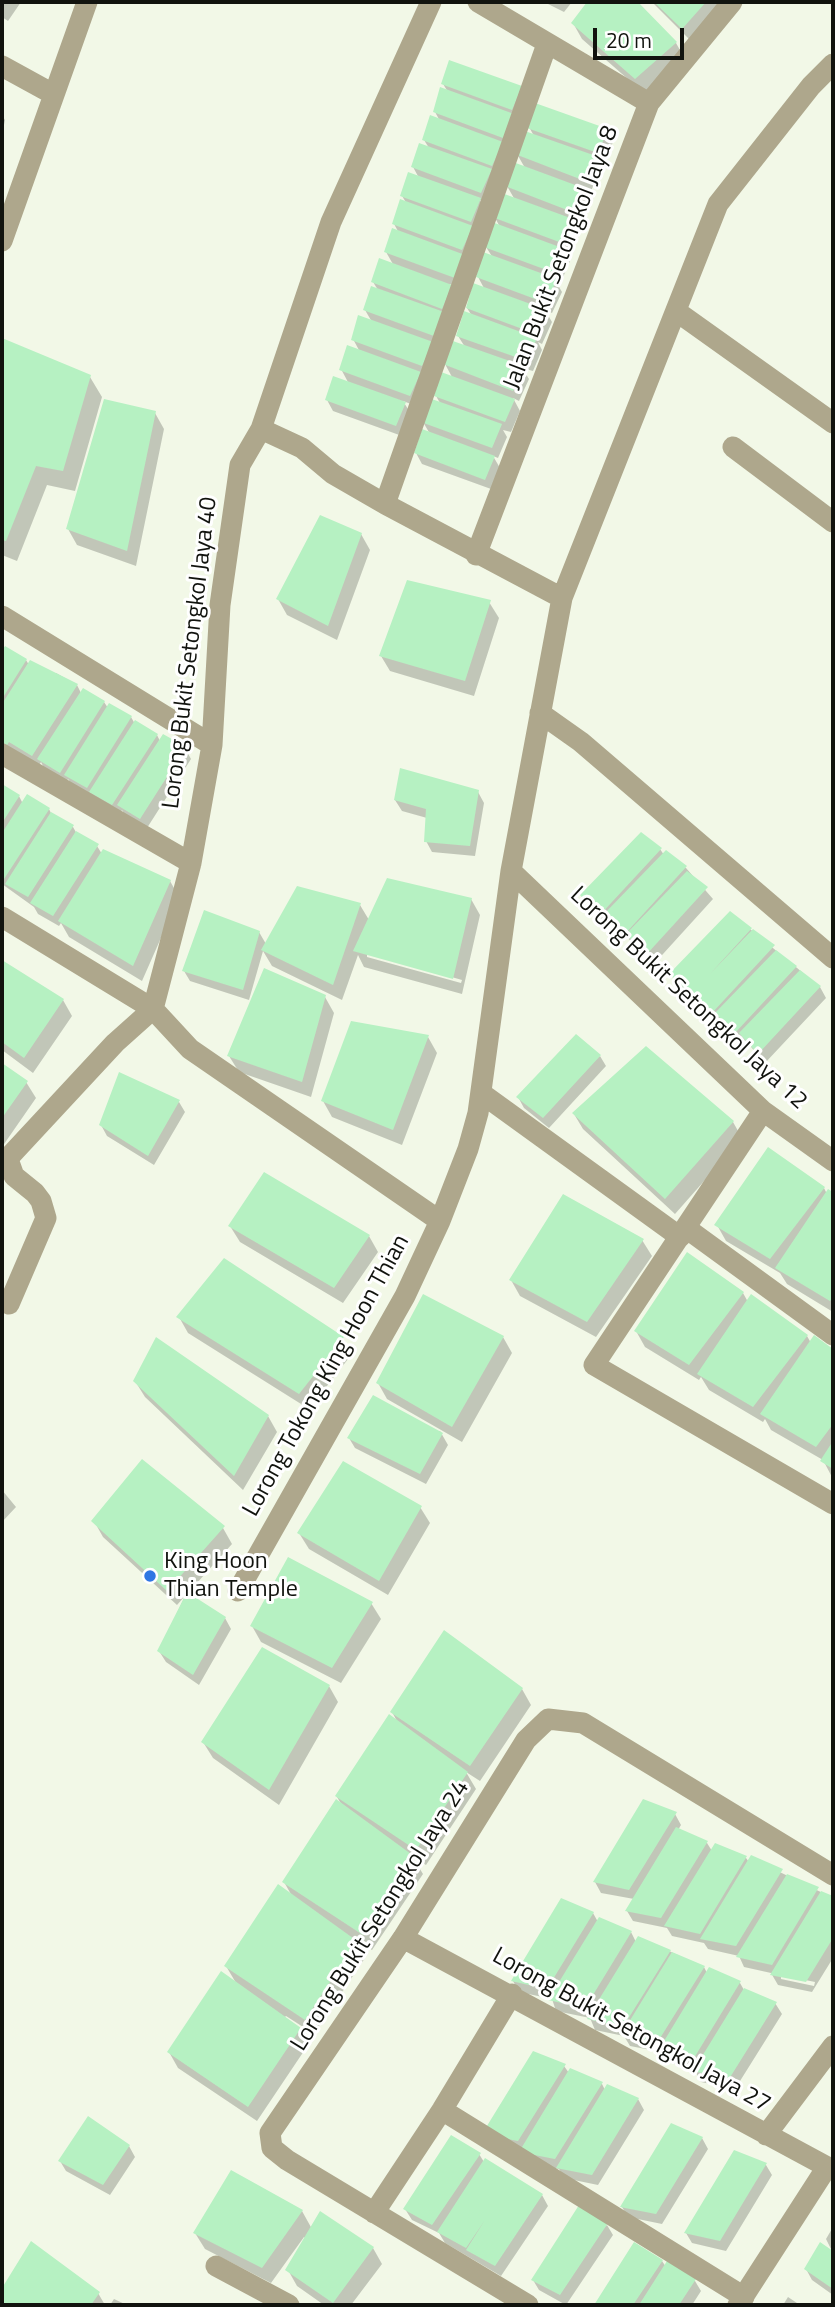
<!DOCTYPE html>
<html>
<head>
<meta charset="utf-8">
<style>
	body { margin:0 }
	#map { position:relative; width:835px; height:2307px; overflow:hidden; background:#f2f8e7; font-family:"Titillium Web",sans-serif }
	canvas { display:block }
	.frame { position:absolute; inset:0; border:4px solid #11130e; pointer-events:none }
	.scale { position:absolute; left:593px; top:28px; width:91px; height:32px; box-sizing:border-box; border:4px solid #11130e; border-top:0; padding-left:9px; font-size:21px; line-height:24px; white-space:nowrap; color:#11130e; -webkit-text-stroke:5px #fff; paint-order:stroke }
</style>
</head>
<body>
<div id="map">
<canvas width="835" height="2307"></canvas>
<div class="frame"></div>
<div class="scale">20 m</div>
</div>
<script>
const ctx = document.querySelector('canvas').getContext('2d');
ctx.lineJoin = 'round';
function paint(path, color) {
  ctx.fillStyle = color;
  ctx.fill(path, 'evenodd');
}
function shape(rows) {
  const path = new Path2D();
  for (const r of rows) {
    path.moveTo(r[0], r[1]);
    for (let i = 2; i < r.length; i += 2) path.lineTo(r[i], r[i + 1]);
  }
  return path;
}
function strokePath(path, color, width, dash) {
  ctx.strokeStyle = color;
  ctx.lineWidth = width;
  ctx.lineCap = dash ? 'butt' : 'round';
  ctx.setLineDash(dash || []);
  ctx.stroke(path);
}
function label(font, color, halo, rows, align = 'center') {
  ctx.font = font + ' "Titillium Web",sans-serif';
  ctx.lineWidth = 6;
  ctx.setLineDash([]);
  ctx.textBaseline = 'middle';
  ctx.strokeStyle = halo;
  ctx.fillStyle = color;
  for (const [text, x, y, turn = 0] of rows) {
    ctx.save();
    ctx.translate(x, y);
    ctx.rotate((+turn || 0) * Math.PI / 180);
    ctx.textAlign = isNaN(turn) ? turn : align;
    if (halo) ctx.strokeText(text, 0, 0);
    ctx.fillText(text, 0, 0);
    ctx.restore();
  }
}
paint(shape([
	[2,2,21,2,8,21,2,17],
	[544,2,572,2,564,12],
	[590,2,635,2,676,43,685,59,645,94,582,39,573,23],
	[652,2,718,2,719,3,689,39],
	[443,84,521,88,487,203,480,200,486,211,461,288,450,284,457,297,416,406,403,401,411,414,402,436,333,411,327,400,349,384,341,369,360,352,353,339,372,322,365,310,378,290,373,282,394,266,386,252,399,233,394,224,407,204,402,196,419,178,413,167,429,148,424,140,440,121,435,112,448,92],
	[2,115,5,120,2,135],
	[529,127,607,131,613,142,604,163,596,160,601,168,591,191,584,188,591,201,581,223,570,218,578,231,568,253,565,251,570,261,561,282,555,280,562,292,552,313,545,310,552,322,542,344,538,342,542,350,533,371,522,368,529,379,519,401,513,398,520,411,511,432,503,430,507,437,498,458,493,456,500,468,491,489,422,464,416,453,430,434,423,422,440,403,436,396,452,377,445,364,465,347,458,336,472,316,467,308,485,290,478,277,493,258,486,247,500,227,494,216,515,200,507,186,525,168,517,154,534,136],
	[2,340,90,377,102,397,75,491,47,485,17,561,2,555],
	[155,413,164,429,136,566,77,545,68,529],
	[361,534,370,550,337,640,287,615,278,599],
	[489,602,499,618,474,696,390,671,381,656],
	[2,646,26,660,29,665,54,676,56,673,77,685,81,693,104,702,108,708,131,717,135,724,157,735,160,741,185,748,191,759,147,828,125,816,122,810,119,815,72,785,68,779,66,782,45,770,41,762,39,766,2,747],
	[2,786,19,796,23,804,49,809,52,815,73,827,77,834,97,846,102,854,170,881,179,897,142,981,69,937,61,923,59,926,38,914,34,907,2,884],
	[478,792,484,803,475,856,432,852,426,841,427,818,402,811,395,800],
	[660,849,664,855,666,852,686,868,713,899,653,965,611,920,606,926,582,895],
	[471,899,480,915,462,994,364,967,358,955,342,1000,272,966,263,951,249,1000,190,981,184,971,259,932,266,944,360,905,369,920],
	[367,953,462,980,461,983,367,957],
	[750,929,820,987,826,998,765,1063,745,1040,742,1043,699,1002,696,1005,671,975],
	[2,962,63,1000,72,1016,33,1073,2,1050],
	[325,997,334,1013,311,1097,239,1072,229,1056],
	[428,1037,437,1053,402,1145,332,1117,323,1101],
	[646,1048,733,1122,742,1138,675,1214,583,1129,574,1114],
	[600,1056,606,1066,549,1128,524,1108,518,1097],
	[2,1066,26,1082,36,1098,2,1147],
	[179,1102,185,1112,154,1165,107,1136,101,1125],
	[824,1188,827,1194,829,1191,833,1194,833,1312,787,1284,780,1273,726,1241,717,1225],
	[230,1226,369,1236,378,1252,343,1303,240,1242],
	[642,1240,652,1256,596,1337,520,1296,511,1280],
	[688,1255,743,1293,748,1302,807,1336,811,1343,814,1337,833,1351,833,1479,823,1460,771,1430,765,1419,763,1422,709,1390,701,1377,699,1380,645,1347,636,1331],
	[179,1317,342,1338,352,1354,309,1409,188,1333],
	[503,1337,512,1353,462,1442,387,1399,378,1383],
	[135,1381,268,1416,277,1432,243,1490,145,1397],
	[440,1431,448,1445,426,1484,355,1448,349,1438],
	[2,1490,16,1507,2,1522],
	[420,1507,430,1523,388,1595,309,1549,299,1533],
	[94,1521,223,1528,232,1544,187,1594,225,1618,231,1629,199,1685,166,1662,159,1651,185,1596,177,1605,103,1537],
	[371,1603,381,1619,341,1683,261,1642,252,1626],
	[329,1686,338,1702,279,1805,213,1758,203,1742],
	[522,1689,531,1705,480,1781,466,1772,476,1789,426,1865,412,1856,423,1874,372,1950,352,1937,365,1958,314,2034,286,2016,284,2018,299,2029,308,2045,257,2121,178,2068,169,2052,236,1983,226,1966,292,1896,284,1882,343,1807,337,1797,398,1723,392,1712],
	[675,1814,681,1825,678,1830,707,1843,712,1851,715,1845,746,1858,749,1862,751,1858,833,1898,833,1958,812,1992,778,1985,771,1973,744,1967,739,1956,708,1949,704,1943,672,1936,667,1928,633,1921,627,1911,634,1899,601,1893,595,1882],
	[781,1975,815,1982,814,1986,781,1979],
	[593,1913,598,1922,631,1932,636,1942,669,1951,704,1967,707,1973,740,1983,744,1990,775,2003,782,2014,735,2089,701,2082,695,2071,697,2068,666,2062,661,2052,630,2046,624,2036,595,2030,590,2018,556,2011,552,1999,519,1992,513,1981],
	[564,2066,569,2073,602,2084,605,2090,607,2086,638,2099,644,2110,598,2185,564,2178,559,2169,528,2162,490,2144],
	[672,2125,702,2138,708,2149,662,2224,628,2217,622,2207],
	[129,2146,135,2157,110,2195,66,2171,60,2161],
	[735,2152,766,2165,772,2175,726,2251,692,2243,686,2233],
	[479,2154,484,2162,542,2195,548,2206,501,2276,445,2243,439,2233,412,2220,405,2209],
	[302,2211,312,2229,373,2248,382,2264,351,2305,324,2305,297,2286,288,2270,306,2239,304,2237,271,2283,205,2249,195,2233],
	[607,2225,613,2235,566,2305,539,2290,533,2280],
	[833,2227,833,2253,826,2239],
	[31,2244,98,2293,105,2305,2,2305,2,2292],
	[635,2244,662,2261,666,2267,668,2264,695,2281,701,2291,692,2305,596,2305],
	[821,2244,833,2254,833,2295,812,2280,806,2269],
	[788,2297,800,2305,783,2305],
	[114,2299,127,2305,110,2305]
]), '#0003');
paint(shape([
	[587,2,638,2,677,42,635,79,571,23],
	[654,2,706,2,682,29],
	[449,60,522,86,512,110,441,84],
	[440,87,514,114,503,138,433,112],
	[535,103,608,129,598,153,527,128],
	[430,115,503,142,492,166,422,140],
	[522,130,596,156,585,181,515,154],
	[419,143,492,169,481,193,411,167],
	[513,162,586,189,575,213,505,186],
	[408,172,481,198,471,222,400,196],
	[499,192,573,219,562,243,492,217],
	[400,199,473,226,462,250,392,224],
	[492,222,565,249,555,273,484,247],
	[392,228,465,255,455,278,384,252],
	[483,252,557,279,546,303,476,277],
	[379,258,452,285,442,309,371,282],
	[473,283,547,310,536,334,466,308],
	[371,286,444,312,434,336,363,310],
	[464,311,537,338,527,361,456,336],
	[358,315,433,342,422,366,351,340],
	[2,338,91,375,63,471,36,466,6,541,2,540],
	[450,340,524,366,513,391,443,364],
	[347,345,421,372,410,396,339,370],
	[441,372,515,399,505,422,434,396],
	[333,376,406,402,396,426,325,400],
	[429,398,502,424,492,448,421,422],
	[104,399,156,411,127,551,66,529],
	[422,429,495,456,485,480,414,453],
	[320,515,362,533,328,626,276,599],
	[407,580,491,600,465,681,379,656],
	[5,646,27,659,2,699,2,651],
	[30,660,78,684,32,756,9,742,7,745,2,742,2,704],
	[83,688,105,701,60,773,37,759],
	[109,703,132,716,87,788,64,775],
	[135,720,158,734,112,805,89,792],
	[163,734,186,747,140,819,117,805],
	[400,768,479,790,470,846,424,842,426,809,394,800],
	[2,784,20,795,2,823],
	[27,794,50,808,4,879,2,833],
	[51,812,74,825,28,897,5,884],
	[76,831,99,844,53,916,30,903],
	[641,832,662,848,599,916,580,895],
	[103,849,171,880,133,966,58,921],
	[666,850,687,866,625,934,605,913],
	[687,871,708,887,646,955,626,934],
	[387,878,472,898,453,979,353,951],
	[297,886,361,903,333,985,261,950],
	[204,910,260,931,243,990,182,971],
	[730,911,752,928,709,975,753,929,775,945,712,1013,669,974],
	[776,950,797,966,735,1033,715,1013],
	[2,960,64,999,24,1058,2,1042],
	[264,968,326,995,302,1082,227,1056],
	[800,970,821,986,758,1054,739,1033],
	[351,1021,429,1035,393,1130,321,1101],
	[576,1034,601,1055,543,1118,516,1097],
	[646,1046,734,1121,665,1199,572,1113],
	[2,1063,28,1081,2,1118],
	[119,1072,180,1100,148,1156,99,1125],
	[768,1147,825,1187,770,1259,714,1225],
	[264,1172,370,1235,334,1288,228,1226],
	[828,1189,833,1192,833,1297,830,1301,775,1268],
	[563,1194,644,1239,587,1322,509,1280],
	[687,1252,744,1292,689,1365,634,1331],
	[224,1258,344,1337,299,1394,176,1317],
	[423,1294,504,1336,452,1427,376,1383],
	[751,1294,808,1335,753,1407,697,1374],
	[814,1335,833,1349,833,1424,816,1447,760,1414],
	[156,1337,269,1415,234,1476,133,1381],
	[373,1395,443,1433,420,1474,347,1438],
	[833,1441,833,1469,820,1461],
	[142,1459,225,1526,167,1591,91,1521],
	[343,1461,422,1506,379,1581,297,1533],
	[288,1557,373,1602,332,1668,250,1626],
	[187,1592,226,1617,193,1675,157,1651],
	[444,1630,523,1688,470,1766,390,1712],
	[262,1647,330,1685,269,1790,201,1742],
	[389,1714,468,1772,416,1850,335,1796],
	[336,1799,415,1857,363,1935,282,1882],
	[643,1799,677,1812,629,1890,593,1882],
	[676,1827,708,1841,661,1918,625,1911],
	[715,1843,747,1856,700,1934,664,1926],
	[751,1855,783,1869,736,1946,700,1939],
	[787,1874,819,1887,772,1965,736,1957],
	[278,1884,357,1941,305,2020,224,1966],
	[821,1891,833,1896,833,1938,806,1982,770,1975],
	[561,1898,594,1912,547,1989,511,1981],
	[599,1917,632,1931,585,2008,548,2000],
	[638,1936,671,1950,623,2027,587,2019],
	[672,1952,705,1966,657,2043,621,2035],
	[709,1967,741,1981,694,2058,658,2051],
	[221,1971,301,2028,248,2107,167,2052],
	[744,1988,777,2002,729,2079,693,2071],
	[533,2051,566,2064,518,2141,482,2134],
	[570,2068,603,2082,555,2159,519,2152],
	[607,2084,639,2098,592,2175,556,2168],
	[88,2116,130,2145,103,2185,58,2161],
	[671,2123,703,2137,656,2214,620,2207],
	[451,2135,481,2153,432,2225,403,2209],
	[734,2150,767,2163,720,2241,684,2233],
	[485,2158,543,2194,495,2266,466,2250,485,2220,466,2248,437,2232],
	[231,2170,303,2210,262,2268,193,2233],
	[579,2205,608,2223,560,2295,531,2280],
	[320,2211,374,2247,333,2303,285,2270],
	[31,2241,100,2292,91,2305,2,2305,2,2288],
	[634,2242,663,2260,633,2305,594,2305],
	[820,2242,833,2251,833,2289,804,2269],
	[667,2261,696,2279,679,2305,639,2305]
]), '#b6f1c2');
strokePath(shape([
	[478,2,649,103],
	[2,66,53,94],
	[2,241,87,2],
	[676,311,833,423],
	[261,429,302,448,333,474,385,504,562,598],
	[733,447,833,522],
	[385,504,547,44],
	[476,555,649,103,732,2],
	[2,616,212,745],
	[540,713,581,742,833,958],
	[2,754,191,863],
	[511,871,763,1111,833,1161],
	[2,917,153,1009,190,1049,440,1221],
	[153,1009,191,863,212,745,220,605,240,465,261,429,331,222,431,2],
	[481,1093,680,1237],
	[763,1111,594,1365,833,1504],
	[686,1228,833,1335],
	[9,1304,46,1218,41,1201,35,1193,14,1176,9,1162,10,1156,115,1043,153,1009],
	[238,1591,405,1296,440,1221,468,1149,478,1113,511,871,562,598,718,204,811,86,833,64],
	[403,1938,833,2170],
	[442,2110,744,2297],
	[766,2135,833,2046],
	[374,2213,442,2110,512,1994],
	[216,2266,289,2305],
	[528,2305,287,2160,272,2148,270,2133,403,1938,526,1740,548,1719,583,1723,833,1875],
	[738,2305,827,2167]
]), '#aea78c', 21);
for (const [x, y, r, color] of [
	[150,1576,7,"#2f76e3"]
]) {
  const dot = new Path2D();
  dot.arc(x, y, r, 0, 2 * Math.PI);
  ctx.fillStyle = color;
  ctx.fill(dot);
  strokePath(dot, '#fff', 2.5);
}
label('24px', '#11130e', '#fff', [
	["Jalan Bukit Setongkol Jaya 8",562,258,-69],
	["Lorong Bukit Setongkol Jaya 40",191,653,-83],
	["Lorong Bukit Setongkol Jaya 12",688,999,43],
	["Lorong Tokong King Hoon Thian",327,1376,-61],
	["Lorong Bukit Setongkol Jaya 24",381,1916,-58],
	["Lorong Bukit Setongkol Jaya 27",631,2031,29]
]);
label('24px', '#11130e', '#fff', [
	["King Hoon",164,1562],
	["Thian Temple",164,1590]
], 'left');
</script>
</body>
</html>
